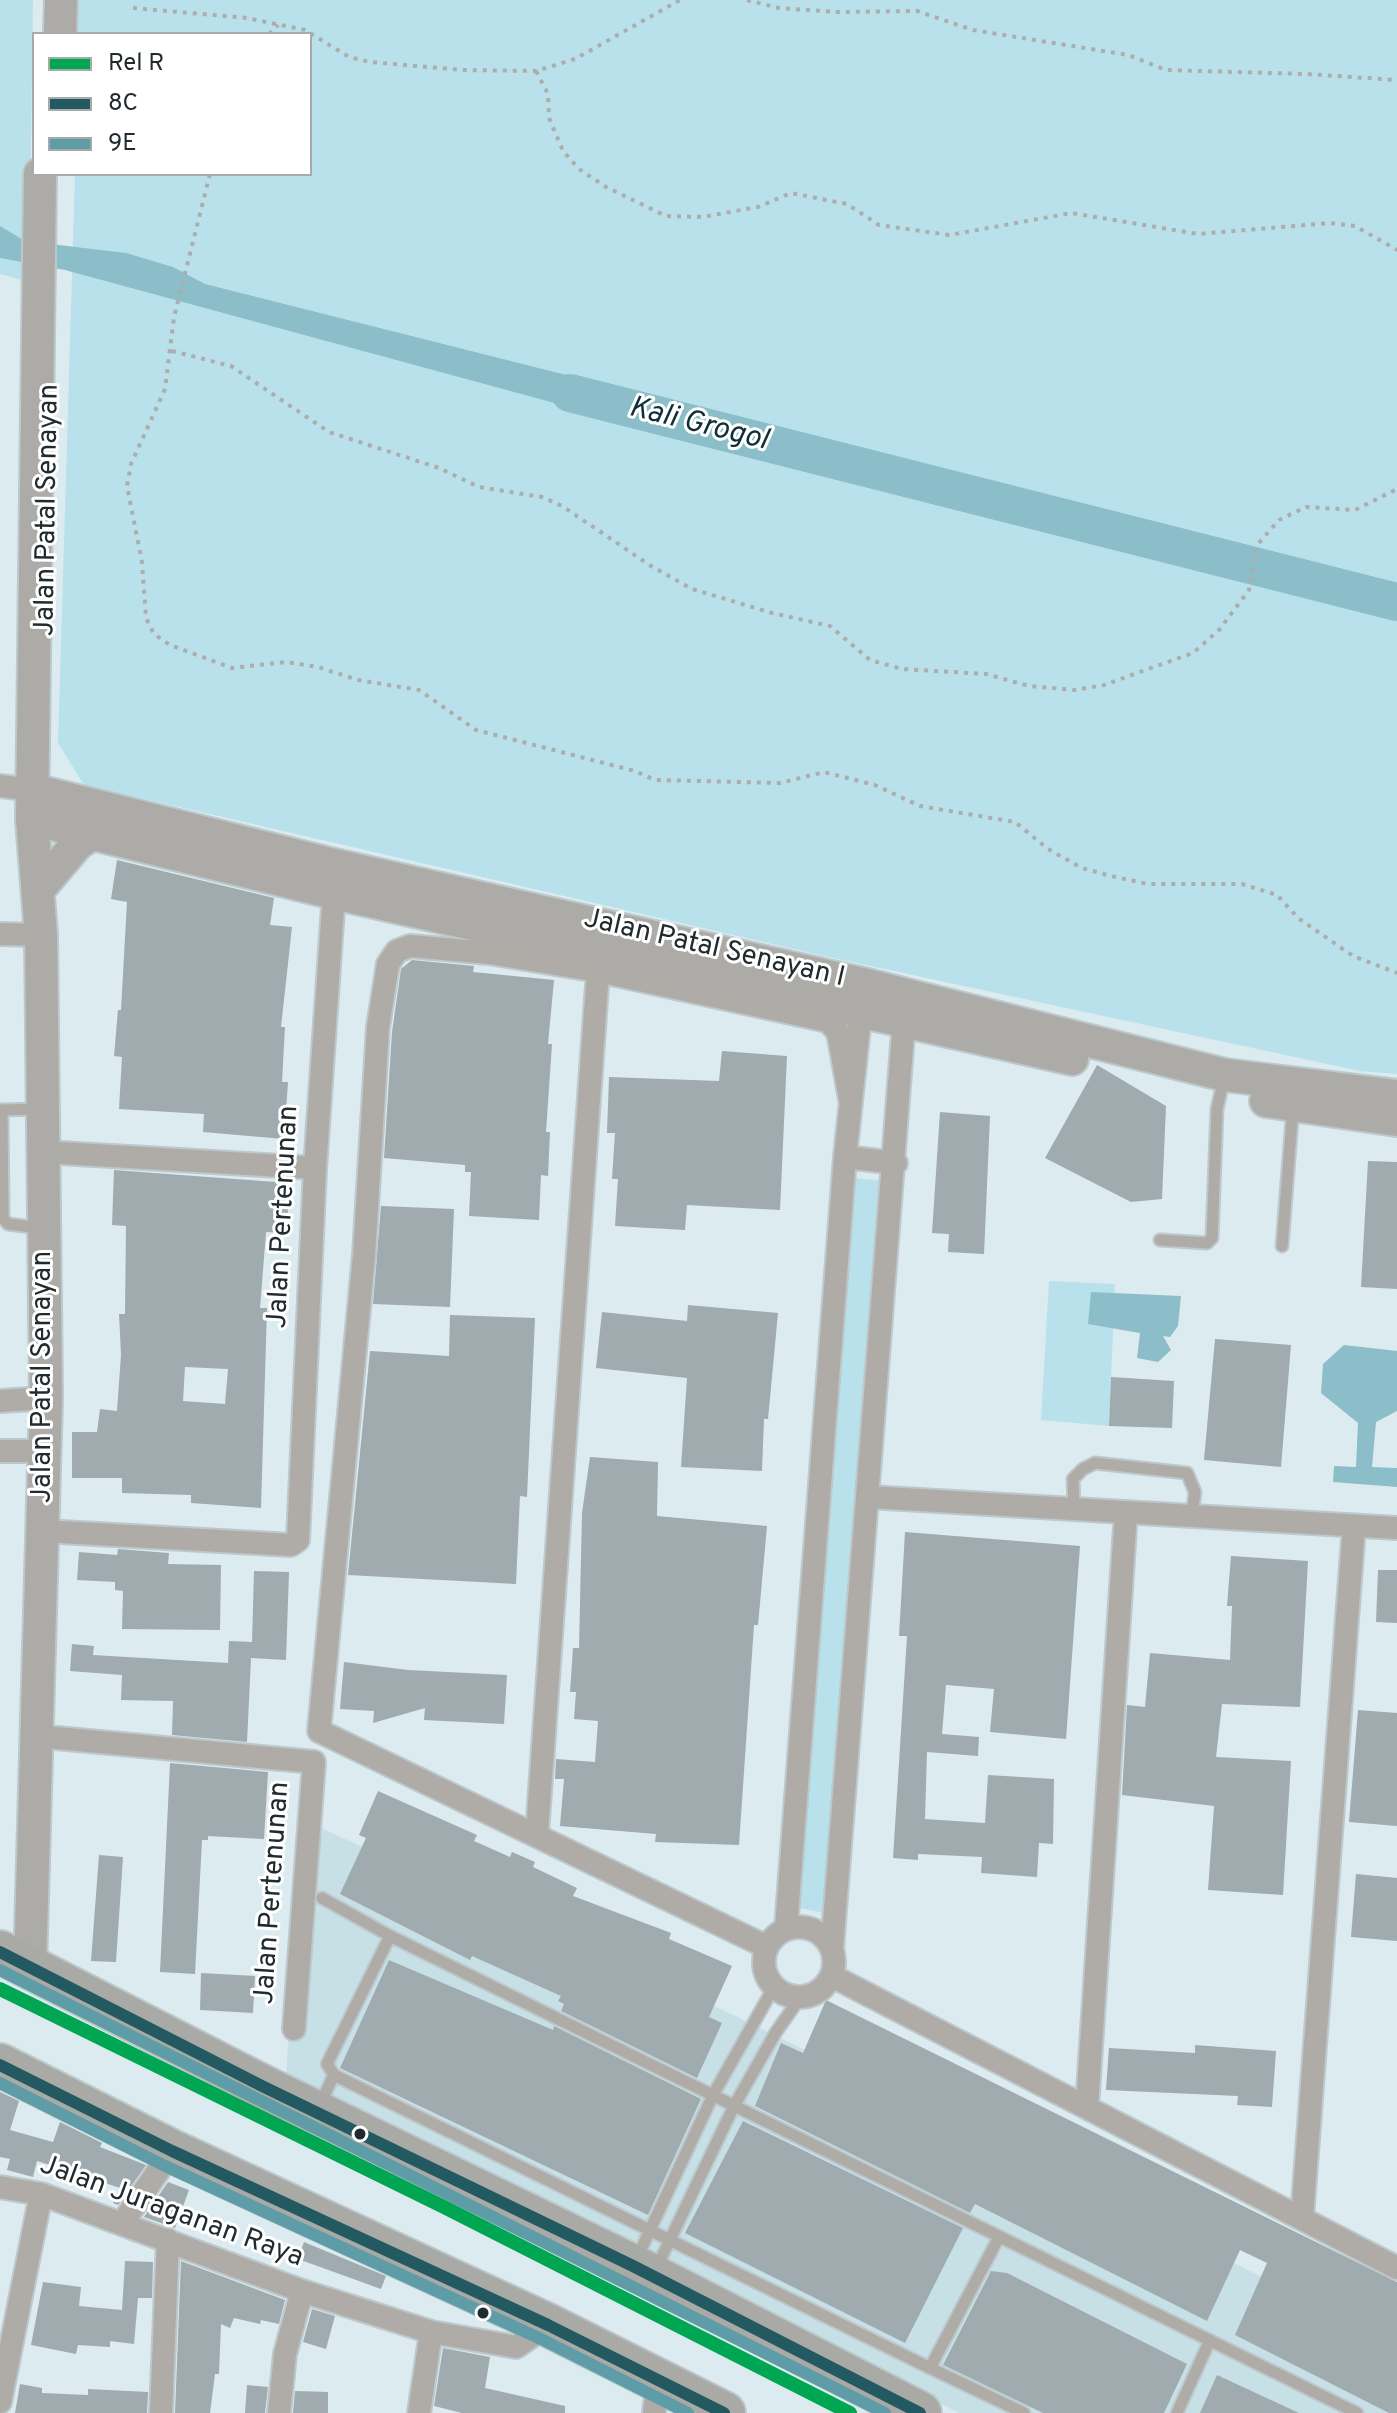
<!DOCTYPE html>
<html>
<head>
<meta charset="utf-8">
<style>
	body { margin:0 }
	#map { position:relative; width:1397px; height:2413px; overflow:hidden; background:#dcebef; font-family:Overpass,sans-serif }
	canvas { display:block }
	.legend { position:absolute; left:32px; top:32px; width:280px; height:144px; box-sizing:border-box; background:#fff; border:2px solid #a6aaab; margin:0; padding:10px 14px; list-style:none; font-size:24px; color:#212b2e }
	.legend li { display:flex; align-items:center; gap:16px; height:40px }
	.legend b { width:40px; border:2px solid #a6aaab }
</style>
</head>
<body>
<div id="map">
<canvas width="1397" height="2413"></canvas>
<ul class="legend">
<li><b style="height:10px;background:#00a651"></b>Rel R</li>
<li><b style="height:10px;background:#235a61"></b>8C</li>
<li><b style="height:10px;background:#5e9ca7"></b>9E</li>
</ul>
</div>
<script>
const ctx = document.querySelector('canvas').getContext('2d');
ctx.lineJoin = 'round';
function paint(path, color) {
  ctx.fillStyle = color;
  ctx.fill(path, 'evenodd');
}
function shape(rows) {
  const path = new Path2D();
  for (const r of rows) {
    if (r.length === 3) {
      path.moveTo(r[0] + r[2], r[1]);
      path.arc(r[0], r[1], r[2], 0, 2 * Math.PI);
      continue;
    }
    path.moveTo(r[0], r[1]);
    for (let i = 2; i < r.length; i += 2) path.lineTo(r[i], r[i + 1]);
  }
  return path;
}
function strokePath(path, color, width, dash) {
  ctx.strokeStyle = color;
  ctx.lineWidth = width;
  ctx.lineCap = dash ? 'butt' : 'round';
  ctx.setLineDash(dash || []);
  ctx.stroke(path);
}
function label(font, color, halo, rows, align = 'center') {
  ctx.font = font + ' Overpass,sans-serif';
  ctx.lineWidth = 6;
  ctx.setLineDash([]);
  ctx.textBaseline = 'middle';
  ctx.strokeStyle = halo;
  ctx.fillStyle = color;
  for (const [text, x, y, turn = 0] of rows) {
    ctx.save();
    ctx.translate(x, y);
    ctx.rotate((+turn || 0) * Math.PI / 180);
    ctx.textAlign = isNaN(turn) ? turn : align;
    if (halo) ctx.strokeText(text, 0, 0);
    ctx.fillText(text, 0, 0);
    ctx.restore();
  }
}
paint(shape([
	[301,1819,738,2017,1397,2344,1397,2413,959,2413,286,2078]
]), '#c6e0e6');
paint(shape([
	[0,0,33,0,29,282,0,274],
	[77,0,1397,0,1397,1074,1360,1071,824,956,84,785,58,743,75,174,310,174,310,34,77,34],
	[853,1178,886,1181,829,1914,800,1908],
	[1049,1281,1115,1284,1109,1426,1041,1420]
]), '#b9e1eb');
paint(shape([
	[0,226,25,241,126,253,173,267,205,284,626,390,617,420,65,270,0,258],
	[1091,1292,1181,1296,1178,1326,1170,1337,1163,1336,1171,1350,1158,1362,1137,1358,1140,1333,1088,1324],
	[1344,1345,1397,1351,1397,1411,1376,1422,1372,1467,1397,1468,1397,1487,1333,1482,1334,1466,1356,1467,1358,1423,1321,1393,1323,1364]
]), '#8cbec9');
strokePath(shape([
	[570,393,1397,602]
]), '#8cbec9', 38);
paint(shape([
	[117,860,274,898,270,925,292,927,281,1027,285,1027,282,1082,288,1082,284,1139,203,1132,204,1114,119,1109,122,1057,114,1056,118,1010,121,1010,127,902,111,899],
	[412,960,474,966,473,972,554,980,548,1044,552,1044,546,1132,550,1132,548,1176,541,1175,539,1220,469,1216,471,1172,465,1172,465,1165,384,1158,392,1032,401,969],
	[722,1051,787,1056,780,1210,687,1205,685,1230,615,1226,618,1179,612,1179,615,1133,607,1133,609,1077,719,1081],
	[1097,1065,1166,1106,1162,1199,1131,1202,1045,1158],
	[940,1112,990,1116,984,1254,948,1252,949,1234,932,1233],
	[1368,1161,1397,1162,1397,1289,1361,1287],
	[114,1170,289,1183,287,1233,266,1232,260,1308,267,1308,261,1508,191,1503,191,1495,122,1493,122,1478,72,1478,72,1432,97,1432,100,1409,117,1411,121,1355,119,1314,125,1314,126,1226,112,1225],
	[185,1367,228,1369,225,1404,183,1401],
	[381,1206,454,1209,450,1307,373,1304],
	[688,1305,778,1313,768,1419,764,1419,762,1471,681,1467,687,1378,596,1368,602,1312,687,1321],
	[450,1315,535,1318,527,1497,520,1496,516,1584,348,1575,370,1351,449,1356],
	[1215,1339,1291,1345,1281,1467,1204,1460],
	[1111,1377,1174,1381,1172,1428,1109,1426],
	[590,1457,658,1462,657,1516,767,1526,758,1625,754,1625,739,1845,655,1842,656,1834,560,1826,564,1779,555,1779,556,1759,595,1762,598,1721,574,1719,576,1692,570,1692,573,1648,579,1648,582,1513],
	[905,1532,1080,1546,1066,1739,990,1732,994,1689,946,1685,942,1734,979,1737,978,1756,927,1752,925,1819,985,1823,988,1775,1054,1779,1053,1844,1039,1843,1037,1877,981,1873,982,1857,918,1854,918,1860,893,1858,907,1636,899,1636],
	[118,1549,169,1553,168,1564,221,1565,220,1630,122,1629,123,1591,115,1590,115,1582,77,1580,79,1552,117,1555],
	[1231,1556,1308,1561,1300,1707,1222,1704,1216,1757,1291,1761,1283,1895,1208,1890,1214,1806,1122,1795,1127,1705,1145,1707,1150,1653,1230,1660,1232,1606,1227,1606],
	[1378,1570,1397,1570,1397,1623,1376,1622],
	[254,1571,289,1572,286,1660,251,1658,247,1742,172,1735,173,1701,121,1700,122,1675,70,1671,72,1644,94,1646,93,1655,228,1663,229,1641,252,1642],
	[344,1662,408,1670,507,1675,504,1724,424,1720,425,1708,373,1723,374,1711,340,1709],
	[1358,1710,1397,1713,1397,1826,1349,1822],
	[170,1763,268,1772,264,1839,208,1836,208,1840,202,1840,195,1974,160,1972],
	[378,1791,477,1835,474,1841,510,1857,512,1852,535,1862,533,1867,577,1888,573,1896,671,1933,669,1939,732,1966,709,2017,722,2023,697,2078,561,2011,564,2004,558,2001,561,1996,472,1956,470,1960,340,1894,366,1838,359,1835],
	[99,1855,123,1857,116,1962,91,1961],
	[1356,1874,1397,1878,1397,1941,1351,1937],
	[389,1960,553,2030,554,2026,701,2099,648,2215,340,2068],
	[201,1973,255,1976,253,2013,200,2010],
	[826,2000,1397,2282,1397,2413,1389,2413,1235,2335,1267,2263,1240,2250,1207,2321,975,2204,970,2213,755,2106,781,2043,803,2053],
	[1195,2045,1276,2051,1272,2107,1237,2105,1238,2096,1106,2090,1109,2048,1195,2053],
	[0,2092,19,2101,10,2130,53,2142,60,2122,102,2143,100,2147,146,2165,118,2205,113,2203,120,2188,63,2169,37,2161,33,2177,7,2170,10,2159,0,2157],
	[743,2121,963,2228,905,2343,685,2233],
	[168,2182,189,2190,175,2228,144,2217],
	[304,2242,386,2276,381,2289,298,2259],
	[125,2261,153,2262,152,2298,138,2298,134,2344,110,2341,110,2347,78,2345,76,2354,31,2345,43,2282,81,2287,79,2306,122,2310],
	[181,2261,285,2300,279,2324,261,2320,260,2324,234,2318,230,2328,221,2324,219,2374,215,2374,210,2413,175,2413],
	[991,2271,1007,2273,1187,2364,1164,2413,1043,2413,943,2365],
	[312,2309,335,2316,326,2349,303,2342],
	[443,2348,490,2357,485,2388,565,2406,565,2413,462,2413,434,2406],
	[1217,2375,1299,2413,1200,2413],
	[20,2384,42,2388,42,2393,88,2395,88,2389,148,2392,147,2413,15,2413],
	[247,2385,268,2387,265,2413,245,2413],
	[295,2391,328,2392,328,2413,293,2413]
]), '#9fabae');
const lane = shape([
	[40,1228,8,1224,3,1218,2,1110,41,1109],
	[1160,1240,1207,1243,1212,1238,1217,1109,1224,1078],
	[1282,1246,1293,1107],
	[1074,1509,1073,1479,1083,1469,1095,1463,1187,1473,1195,1492,1192,1516],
	[322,1898,390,1936,1357,2413],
	[390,1936,327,2064,334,2075,930,2368,999,2237],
	[320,2104,334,2075],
	[637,2258,713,2095,774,1987],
	[656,2269,734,2106,776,2032,800,1998],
	[930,2368,1024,2413],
	[1177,2413,1210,2340]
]);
const street = shape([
	[0,786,33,790],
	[0,934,41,935],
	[44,1152,315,1168],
	[845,1157,896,1163],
	[0,1401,46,1398],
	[0,1451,45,1451],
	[869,1497,1397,1528],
	[43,1531,291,1545,298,1540,315,1168,334,893],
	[35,1736,314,1762,294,2029],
	[537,1833,598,971],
	[799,1962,35],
	[786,1929,845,1157,862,998],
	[767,1947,319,1731,364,1255,378,1027,388,964,397,951,410,946,489,953,598,971,828,1021,838,1032,850,1099],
	[832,1948,905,1008],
	[832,1976,1397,2268],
	[1087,2107,1126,1512],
	[0,2187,41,2194,302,2291,431,2332,516,2347,548,2325],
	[1302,2218,1354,1526],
	[123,2222,172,2151],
	[0,2402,41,2194],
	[161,2413,168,2240],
	[279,2413,285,2354,302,2291],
	[419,2413,431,2332],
	[654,2413,658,2380]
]);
const secondary = shape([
	[60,34,61,0],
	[33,790,326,863,863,984,1225,1075,1397,1096],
	[32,819,334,893,1072,1059],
	[38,890,78,843,89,836],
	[1266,1101,1397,1120],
	[30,1968,46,1398,41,935,32,819,40,174]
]);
const highway = shape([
	[0,1952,262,2086,633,2266,920,2413],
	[0,2065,172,2151,548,2325,724,2413]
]);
strokePath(lane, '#bcc8cb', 15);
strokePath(street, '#bcc8cb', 26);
strokePath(secondary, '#bcc8cb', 36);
strokePath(highway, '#bcc8cb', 46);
strokePath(shape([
	[747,0,779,8,836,12,917,11,973,30,1128,55,1166,70,1306,74,1397,80],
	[133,8,247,18,305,30,349,57,370,62,463,70,536,71,575,59,680,0],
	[269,34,278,25],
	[536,71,548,94,549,118,563,151,579,169,606,187,666,216,702,217,758,207,791,193,847,204,879,225,949,235,1072,213,1198,234,1330,223,1355,226,1397,250],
	[210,174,174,317,165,389,131,464,127,486,142,562,146,618,154,634,170,645,232,668,286,662,318,667,358,680,419,690,476,730,635,771,655,780,780,783,824,772,875,785,920,806,1015,822,1048,849,1082,868,1111,876,1148,884,1242,884,1277,895,1298,918,1353,956,1397,973],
	[172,351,231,366,329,432,439,468,479,487,542,497,562,506,651,566,692,589,772,613,830,626,870,660,902,669,986,674,1029,686,1075,690,1104,685,1193,653,1219,630,1249,590,1257,545,1279,520,1306,507,1355,510,1397,489]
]), '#acadac', 4, [4, 6]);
strokePath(lane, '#afaca8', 11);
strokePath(street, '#afaca8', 22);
strokePath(secondary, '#acaba8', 32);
strokePath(highway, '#a9a9a5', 42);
strokePath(shape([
	[0,1952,262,2086,633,2266,920,2413],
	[0,2065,172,2151,548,2325,724,2413]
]), '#235a61', 12);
strokePath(shape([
	[0,1970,885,2413],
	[0,2083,165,2166,541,2339,688,2413]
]), '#5e9ca7', 12);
strokePath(shape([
	[0,1989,444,2207,850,2413]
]), '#00a651', 14);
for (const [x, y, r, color] of [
	[360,2134,7,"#212b2e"],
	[483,2313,7,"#212b2e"]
]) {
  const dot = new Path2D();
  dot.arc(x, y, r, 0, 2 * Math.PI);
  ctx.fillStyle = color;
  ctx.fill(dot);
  strokePath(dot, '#fff', 3);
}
label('28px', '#212b2e', '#fff', [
	["Jalan Patal Senayan",49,510,-89],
	["Jalan Patal Senayan I",714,950,13],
	["Jalan Pertenunan",285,1217,-87],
	["Jalan Patal Senayan",44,1377,-90],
	["Jalan Pertenunan",274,1893,-86],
	["Jalan Juraganan Raya",171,2213,20]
]);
label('italic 30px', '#0f2f36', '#fff', [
	["Kali Grogol",698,426,14]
]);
</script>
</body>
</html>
